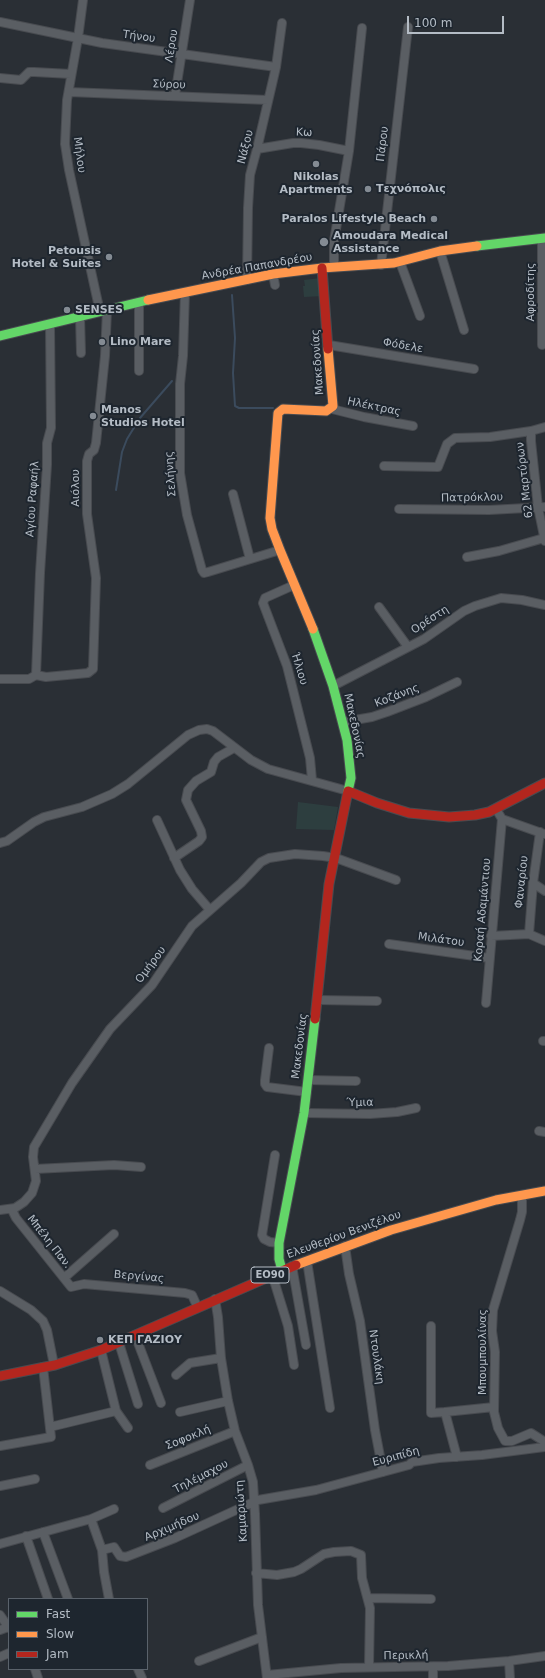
<!DOCTYPE html>
<html>
<head>
<meta charset="utf-8">
<style>
	body { margin:0 }
	#map { position:relative; width:545px; height:1678px; overflow:hidden; background:#2a2f35; font-family:"DejaVu Sans",sans-serif }
	canvas { display:block }
	.legend { position:absolute; left:8px; top:1598px; width:140px; height:72px; box-sizing:border-box; background:#1e262f; border:1px solid #5a626b; margin:0; padding:5px 7px; list-style:none; font-size:12px; color:#b4bcc5 }
	.legend li { display:flex; align-items:center; gap:8px; height:20px }
	.legend b { width:20px; border:1px solid #5a626b }
	.scale { position:absolute; left:407px; top:16px; width:97px; height:18px; box-sizing:border-box; border:2px solid #b4bcc5; border-top:0; padding-left:5px; font-size:12px; line-height:14px; white-space:nowrap; color:#b4bcc5; -webkit-text-stroke:3px #1e262f; paint-order:stroke }
</style>
</head>
<body>
<div id="map">
<canvas width="545" height="1678"></canvas>
<ul class="legend">
<li><b style="height:5px;background:#63d668"></b>Fast</li>
<li><b style="height:5px;background:#ff974d"></b>Slow</li>
<li><b style="height:5px;background:#b3261e"></b>Jam</li>
</ul>
<div class="scale">100 m</div>
</div>
<script>
const ctx = document.querySelector('canvas').getContext('2d');
ctx.lineJoin = 'round';
function paint(path, color) {
  ctx.fillStyle = color;
  ctx.fill(path, 'evenodd');
}
function shape(rows) {
  const path = new Path2D();
  for (const r of rows) {
    path.moveTo(r[0], r[1]);
    for (let i = 2; i < r.length; i += 2) path.lineTo(r[i], r[i + 1]);
  }
  return path;
}
function strokePath(path, color, width, dash) {
  ctx.strokeStyle = color;
  ctx.lineWidth = width;
  ctx.lineCap = dash ? 'butt' : 'round';
  ctx.setLineDash(dash || []);
  ctx.stroke(path);
}
function label(font, color, halo, rows, align = 'center') {
  ctx.font = font + ' "DejaVu Sans",sans-serif';
  ctx.lineWidth = 4;
  ctx.setLineDash([]);
  ctx.textBaseline = 'middle';
  ctx.strokeStyle = halo;
  ctx.fillStyle = color;
  for (const [text, x, y, turn = 0] of rows) {
    ctx.save();
    ctx.translate(x, y);
    ctx.rotate((+turn || 0) * Math.PI / 180);
    ctx.textAlign = isNaN(turn) ? turn : align;
    if (halo) ctx.strokeText(text, 0, 0);
    ctx.fillText(text, 0, 0);
    ctx.restore();
  }
}
paint(shape([
	[321,278,323,296,304,297,303,286,305,286,304,280],
	[298,802,338,807,334,830,296,829]
]), '#2d3e3f');
strokePath(shape([
	[232,295,235,338,233,373,235,406,239,408,273,408],
	[116,490,122,452,127,439,140,418,172,381]
]), '#3b4b5d', 2);
const street = shape([
	[83,0,78,38,67,100,65,144,69,170,100,312],
	[0,22,102,43,276,67],
	[0,78,21,80,29,72,34,72,71,74],
	[69,92,268,100],
	[175,96,190,0],
	[257,149,293,143,301,143,319,145,349,151],
	[440,251,464,330],
	[400,262,420,316],
	[381,265,408,27],
	[334,267,334,241,349,151,362,28],
	[273,274,275,285],
	[247,280,248,208,250,175,257,149,276,67,282,23],
	[185,292,183,356,180,384,180,473,187,515,202,570,204,573,208,572,280,550],
	[139,302,139,371],
	[80,317,81,353],
	[329,345,474,369],
	[542,345,542,238],
	[332,409,364,417,413,426],
	[545,427,531,431,531,441,538,507,545,541],
	[384,466,438,467,447,444,455,438,490,437,531,431],
	[233,494,250,559],
	[399,509,489,510,545,507],
	[467,557,499,551,544,538],
	[294,585,265,598,263,603,287,666,310,758,312,780],
	[379,607,408,647],
	[36,675,40,573,47,465,47,443,51,428,50,325],
	[0,679,29,679,36,675,46,677,88,673,93,669,96,578,87,514,87,461,89,454,94,450,96,443,105,356,107,310],
	[333,686,424,639,464,611,475,606,501,598,522,600,545,605],
	[343,722,372,717,387,712,426,697,457,682],
	[496,809,502,819,544,834],
	[157,820,180,870,192,889,210,910],
	[0,843,7,841,34,822,44,817,82,807,112,794,128,784,188,735,199,730,207,729,213,731,251,760,268,769,348,791],
	[174,858,199,841,202,837,201,831,186,800,188,790,196,781,211,772,214,762,218,757,234,748],
	[533,883,545,891],
	[529,934,533,883,540,832],
	[491,936,529,934,545,941],
	[389,944,489,958],
	[318,1000,377,1001],
	[486,1003,502,819],
	[543,1041,545,1041],
	[269,1048,265,1080,265,1084,267,1087,307,1092],
	[308,1080,356,1081],
	[304,1113,370,1114,397,1112,416,1108],
	[539,1131,545,1132],
	[275,1155,262,1235,264,1239,270,1242,279,1243],
	[35,1169,114,1165,141,1167],
	[522,1195,522,1212,520,1220,493,1310,492,1331,495,1352,494,1412,498,1428,505,1441,512,1441,531,1433,545,1442],
	[0,1210,15,1208,24,1202,32,1193,36,1181,33,1157,34,1147,72,1083,110,1029,152,985,192,926,241,883,261,862,269,858,295,854,323,856,336,858,396,880],
	[12,1210,16,1218,71,1287,84,1284,185,1293,192,1295,197,1306],
	[345,1246,349,1274,360,1321,375,1430,383,1472],
	[307,1261,330,1408],
	[292,1266,306,1345],
	[272,1274,288,1326,294,1365],
	[64,1278,114,1234],
	[0,1291,31,1310,43,1321,47,1330,54,1365],
	[215,1299,218,1317,221,1358,228,1401,235,1431,248,1465,253,1482,255,1514,258,1605,267,1678],
	[431,1326,431,1413,445,1412,457,1457],
	[135,1335,161,1403],
	[119,1343,138,1404],
	[101,1350,116,1411,128,1428],
	[176,1375,190,1363,221,1358],
	[180,1412,228,1401],
	[445,1412,494,1407],
	[50,1427,116,1411],
	[0,1446,51,1437,43,1367],
	[150,1465,235,1431],
	[0,1486,35,1479],
	[163,1508,248,1465],
	[43,1532,68,1599],
	[26,1536,48,1599],
	[0,1544,91,1519],
	[102,1550,114,1547,120,1556,126,1557,175,1538,258,1500,316,1490,409,1465,412,1462,439,1458,482,1455,545,1447],
	[256,1573,277,1575,294,1572,301,1569,324,1554,334,1552,351,1551,361,1555,362,1578,370,1608,369,1667],
	[368,1598,431,1599],
	[109,1599,104,1572,102,1550,91,1519,114,1509],
	[0,1615,9,1628],
	[0,1630,8,1627],
	[0,1657,9,1653],
	[199,1661,262,1637],
	[509,1661,510,1678],
	[433,1667,433,1678],
	[35,1669,38,1678],
	[138,1669,142,1678],
	[267,1675,341,1668,448,1666,509,1661,545,1656]
]);
const fast = shape([
	[477,246,545,238],
	[0,336,148,300],
	[313,629,333,686,347,740,351,778,348,791],
	[282,1270,279,1259,279,1243,304,1113,315,1019]
]);
const slow = shape([
	[148,300,273,274,322,268,394,263,440,251,477,246],
	[313,629,280,550,272,529,270,518,278,413,283,409,326,411,333,406,328,349],
	[296,1265,391,1230,496,1200,545,1191]
]);
const jam = shape([
	[322,268,328,349],
	[348,791,377,803,409,813,449,817,475,815,489,812,545,783],
	[315,1019,329,884,348,791],
	[0,1376,55,1365,101,1350,296,1265]
]);
strokePath(street, '#484b50', 10);
strokePath(fast, '#484b50', 11);
strokePath(slow, '#484b50', 11);
strokePath(jam, '#484b50', 11);
strokePath(street, '#5a5e63', 8);
strokePath(fast, '#63d668', 9);
strokePath(slow, '#ff974d', 9);
strokePath(jam, '#b3261e', 9);
for (const [x, y, r, color] of [
	[316,164,4,"#848b93"],
	[368,189,4,"#848b93"],
	[434,219,4,"#848b93"],
	[324,242,5,"#848b93"],
	[109,257,4,"#848b93"],
	[67,310,4,"#848b93"],
	[102,342,4,"#848b93"],
	[93,416,4,"#848b93"],
	[100,1340,4,"#848b93"]
]) {
  const dot = new Path2D();
  dot.arc(x, y, r, 0, 2 * Math.PI);
  ctx.fillStyle = color;
  ctx.fill(dot);
  strokePath(dot, '#1e262f', 1.5);
}
for (const [x, y, w] of [
	[270,1275,38]
]) {
  const box = new Path2D();
  box.roundRect(x - w / 2, y - 8, w, 16, 3);
  ctx.fillStyle = '#1e262f';
  ctx.fill(box);
  strokePath(box, '#b4bcc5', 1);
}
label('bold 10px', '#b4bcc5', null, [
	["ΕΟ90",270,1275]
]);
label('11px', '#b4bcc5', '#1e262f', [
	["Τήνου",139,37,8],
	["Λέρου",172,46,-81],
	["Σύρου",169,85,2],
	["Κω",304,133,2],
	["Πάρου",383,144,-83],
	["Νάξου",246,147,-76],
	["Μήλου",79,155,82],
	["Ανδρέα Παπανδρέου",257,267,-10],
	["Αφροδίτης",531,292,-90],
	["Φόδελε",403,346,10],
	["Μακεδονίας",318,362,-94],
	["Ηλέκτρας",374,407,12],
	["Σελήνης",171,474,-94],
	["62 Μαρτύρων",525,480,-97],
	["Αιόλου",76,488,-90],
	["Πατρόκλου",472,498,-1],
	["Αγίου Ραφαήλ",33,499,-86],
	["Ορέστη",430,620,-33],
	["Ήλιου",299,669,73],
	["Κοζάνης",397,696,-21],
	["Μακεδονίας",354,726,78],
	["Φαναρίου",522,882,-84],
	["Κοραή Αδαμάντιου",483,910,-85],
	["Μιλάτου",441,940,8],
	["Ομήρου",151,965,-53],
	["Μακεδονίας",300,1046,-83],
	["Ύμια",360,1103,-1],
	["Ελευθερίου Βενιζέλου",344,1235,-20],
	["Μπέλη Παν.",49,1242,52],
	["Βεργίνας",139,1277,5],
	["Μπουμπουλίνας",483,1352,-90],
	["Ντουλάκη",376,1357,82],
	["Σοφοκλή",188,1438,-22],
	["Ευριπίδη",396,1457,-15],
	["Τηλέμαχου",201,1477,-27],
	["Καμαριώτη",242,1511,-94],
	["Αρχιμήδου",172,1527,-23],
	["Περικλή",406,1656,-1]
]);
label('bold 11px', '#b4bcc5', '#1e262f', [
	["Nikolas",316,177,"center"],
	["Apartments",316,190,"center"],
	["Τεχνόπολις",376,189],
	["Paralos Lifestyle Beach",426,219,"right"],
	["Amoudara Medical",333,236],
	["Assistance",333,249],
	["Petousis",101,251,"right"],
	["Hotel & Suites",101,264,"right"],
	["SENSES",75,310],
	["Lino Mare",110,342],
	["Manos",101,410],
	["Studios Hotel",101,423],
	["ΚΕΠ ΓΑΖΙΟΥ",108,1340]
], 'left');
</script>
</body>
</html>
